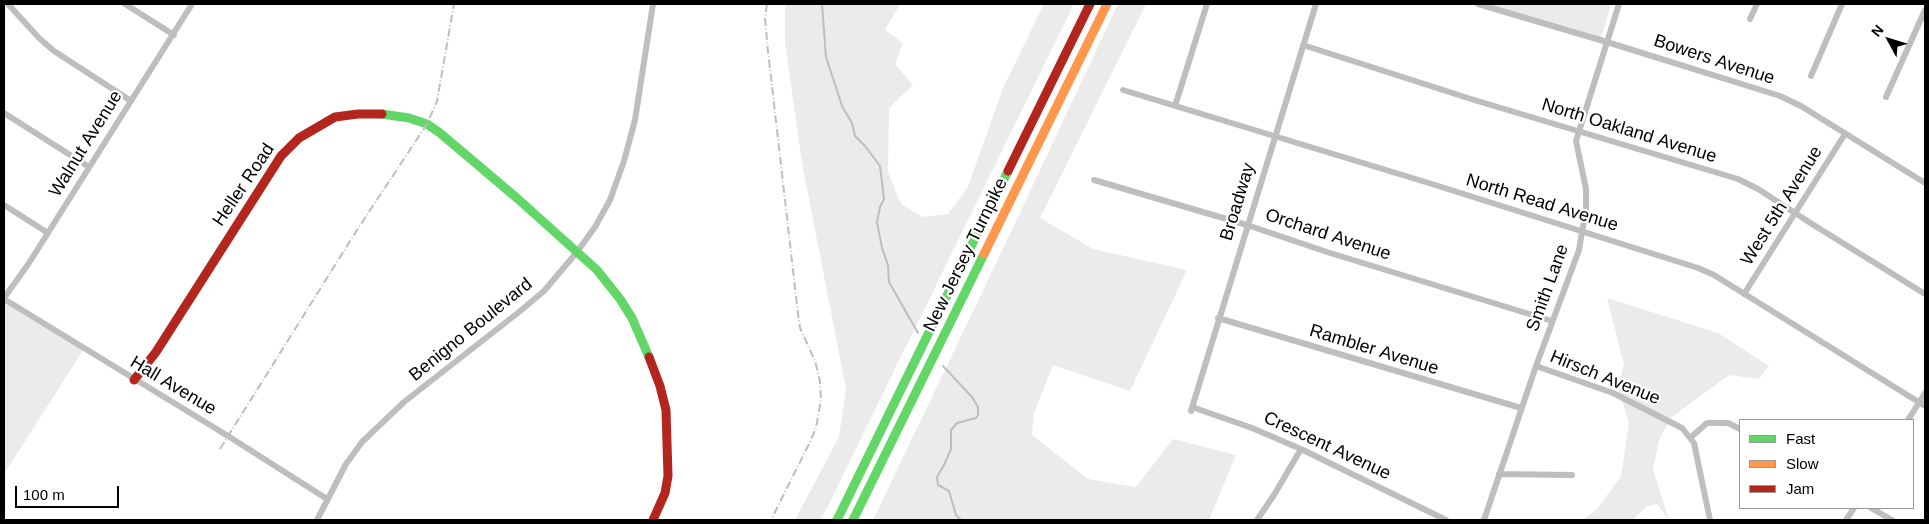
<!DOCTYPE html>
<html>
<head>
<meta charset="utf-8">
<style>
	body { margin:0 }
	#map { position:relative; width:1929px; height:524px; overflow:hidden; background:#fff; font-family:Helvetica,sans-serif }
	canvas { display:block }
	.frame { position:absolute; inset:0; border:5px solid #000; pointer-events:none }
	.legend { position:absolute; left:1739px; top:419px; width:175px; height:90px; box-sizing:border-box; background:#fff; border:1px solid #999; margin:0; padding:6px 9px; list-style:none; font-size:15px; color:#000 }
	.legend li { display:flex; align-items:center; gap:10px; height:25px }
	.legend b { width:25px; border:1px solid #999 }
	.north { position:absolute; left:1864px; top:15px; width:50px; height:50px; -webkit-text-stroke:4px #fff; paint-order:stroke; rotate:309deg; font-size:14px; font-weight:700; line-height:20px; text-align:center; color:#000 }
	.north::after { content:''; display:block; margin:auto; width:18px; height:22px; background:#000; clip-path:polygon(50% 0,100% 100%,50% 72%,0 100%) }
	.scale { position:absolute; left:15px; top:486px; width:104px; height:22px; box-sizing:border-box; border:2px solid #000; border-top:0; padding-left:6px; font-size:15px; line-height:18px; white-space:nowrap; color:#000; -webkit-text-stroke:4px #fff; paint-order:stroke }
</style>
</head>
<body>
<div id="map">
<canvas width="1929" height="524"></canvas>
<div class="frame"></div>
<ul class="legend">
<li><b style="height:6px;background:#63d668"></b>Fast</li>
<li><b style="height:6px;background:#ff974d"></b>Slow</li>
<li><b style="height:6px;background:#b3261e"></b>Jam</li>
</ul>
<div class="north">N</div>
<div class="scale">100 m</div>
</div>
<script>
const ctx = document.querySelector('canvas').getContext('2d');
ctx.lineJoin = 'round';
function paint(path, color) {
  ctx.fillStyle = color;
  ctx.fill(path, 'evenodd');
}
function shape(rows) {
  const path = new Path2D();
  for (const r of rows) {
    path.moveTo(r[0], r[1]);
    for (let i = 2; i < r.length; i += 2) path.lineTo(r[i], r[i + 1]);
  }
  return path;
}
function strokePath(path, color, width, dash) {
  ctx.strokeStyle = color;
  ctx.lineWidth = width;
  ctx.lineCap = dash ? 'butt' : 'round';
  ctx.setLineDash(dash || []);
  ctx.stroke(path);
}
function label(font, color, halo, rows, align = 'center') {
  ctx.font = font + ' Helvetica,sans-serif';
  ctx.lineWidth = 4.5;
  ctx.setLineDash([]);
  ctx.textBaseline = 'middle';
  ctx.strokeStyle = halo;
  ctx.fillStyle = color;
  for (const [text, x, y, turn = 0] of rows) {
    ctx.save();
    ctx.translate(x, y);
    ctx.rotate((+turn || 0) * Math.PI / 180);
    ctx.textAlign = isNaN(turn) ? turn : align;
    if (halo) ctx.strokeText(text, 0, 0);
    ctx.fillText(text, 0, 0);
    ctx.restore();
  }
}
paint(shape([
	[785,4,900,4,885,30,903,43,895,64,913,85,889,108,888,172,901,204,923,217,948,214,968,187,1003,88,1044,4,1074,4,821,520,795,520,839,437,846,389,802,163,785,43],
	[1118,4,1146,4,1040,218,1093,249,1187,270,1130,391,1053,365,1034,413,1032,435,1088,479,1136,487,1173,439,1236,455,1209,520,873,520,1010,234],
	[1487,4,1611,4,1601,38],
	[1607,298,1718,333,1769,366,1759,379,1729,375,1672,417,1660,437,1653,469,1669,520,1657,504,1646,507,1633,520,1583,520,1597,509,1621,476,1629,423,1618,387,1624,365],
	[4,300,84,349,4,474]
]), '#ebebeb');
strokePath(shape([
	[822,4,826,57,842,106,852,123,855,136,865,146,880,166,884,199,880,207,877,222,882,248,888,265,889,282,918,333],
	[943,366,972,397,978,407,978,415,976,418,957,423,951,430,951,449,944,465,937,477,938,485,949,491,956,515,961,520],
	[987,520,997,520]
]), '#bebebe', 2);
strokePath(shape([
	[8,4,39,38,54,51,131,101],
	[125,4,174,35],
	[1478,4,1607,42,1780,96,1801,106,1925,183],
	[1750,19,1757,4],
	[1303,45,1471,99,1738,179,1758,189,1812,224,1925,294],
	[1811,76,1842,4],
	[1123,90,1432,184,1698,268,1714,275,1925,406],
	[1886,97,1925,10],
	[1175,106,1207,4],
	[4,113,89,167],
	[1094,180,1247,225,1327,252,1552,321],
	[4,205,48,233],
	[1744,294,1845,134],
	[4,298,29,263,192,4],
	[4,299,228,436,327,499],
	[1218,318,1521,408],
	[1536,366,1613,393,1682,428,1694,443,1710,520],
	[1192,407,1252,428,1301,449,1446,520],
	[1191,411,1316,4],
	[1908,420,1925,393],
	[1690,438,1707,423,1728,423,1740,429],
	[1499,474,1572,475],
	[1871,508,1892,520],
	[317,520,346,464,362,442,404,402,519,312,544,291,577,252,595,227,610,200,624,161,635,120,653,4],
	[1257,520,1274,495,1301,449],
	[1484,520,1536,366,1579,250,1586,209,1586,189,1576,141,1619,4],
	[1846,520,1854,508]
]), '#bebebe', 6);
strokePath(shape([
	[382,114,409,118,427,124,440,133,518,199,597,270,620,299,632,318,649,357],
	[837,520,1008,171],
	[853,520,984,254]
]), '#63d668', 9);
strokePath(shape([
	[984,254,1107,4]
]), '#ff974d', 9);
strokePath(shape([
	[1008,171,1090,4],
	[649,357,660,386,666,410,668,476,665,493,653,520],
	[134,380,156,352,281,156,299,138,335,117,358,114,382,114]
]), '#b3261e', 9);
strokePath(shape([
	[767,4,765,18,768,51,798,314,800,328,815,361,820,381,821,399,816,428,810,442,771,520],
	[220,449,357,230,427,124,437,101,454,4]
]), '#bebebe', 2, [8, 2.5, 1, 2.5]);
label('18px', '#000', '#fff', [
	["Bowers Avenue",1714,60,18],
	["North Oakland Avenue",1629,131,17],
	["Walnut Avenue",86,144,-58],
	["Heller Road",244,185,-56],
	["Broadway",1238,202,-73],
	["North Read Avenue",1542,203,17],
	["West 5th Avenue",1782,206,-58],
	["Orchard Avenue",1328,235,18],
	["New Jersey Turnpike",966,255,-64],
	["Smith Lane",1548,288,-70],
	["Benigno Boulevard",471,330,-39],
	["Rambler Avenue",1374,350,17],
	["Hirsch Avenue",1605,378,22],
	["Hall Avenue",173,386,31],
	["Crescent Avenue",1327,446,25]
]);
</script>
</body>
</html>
